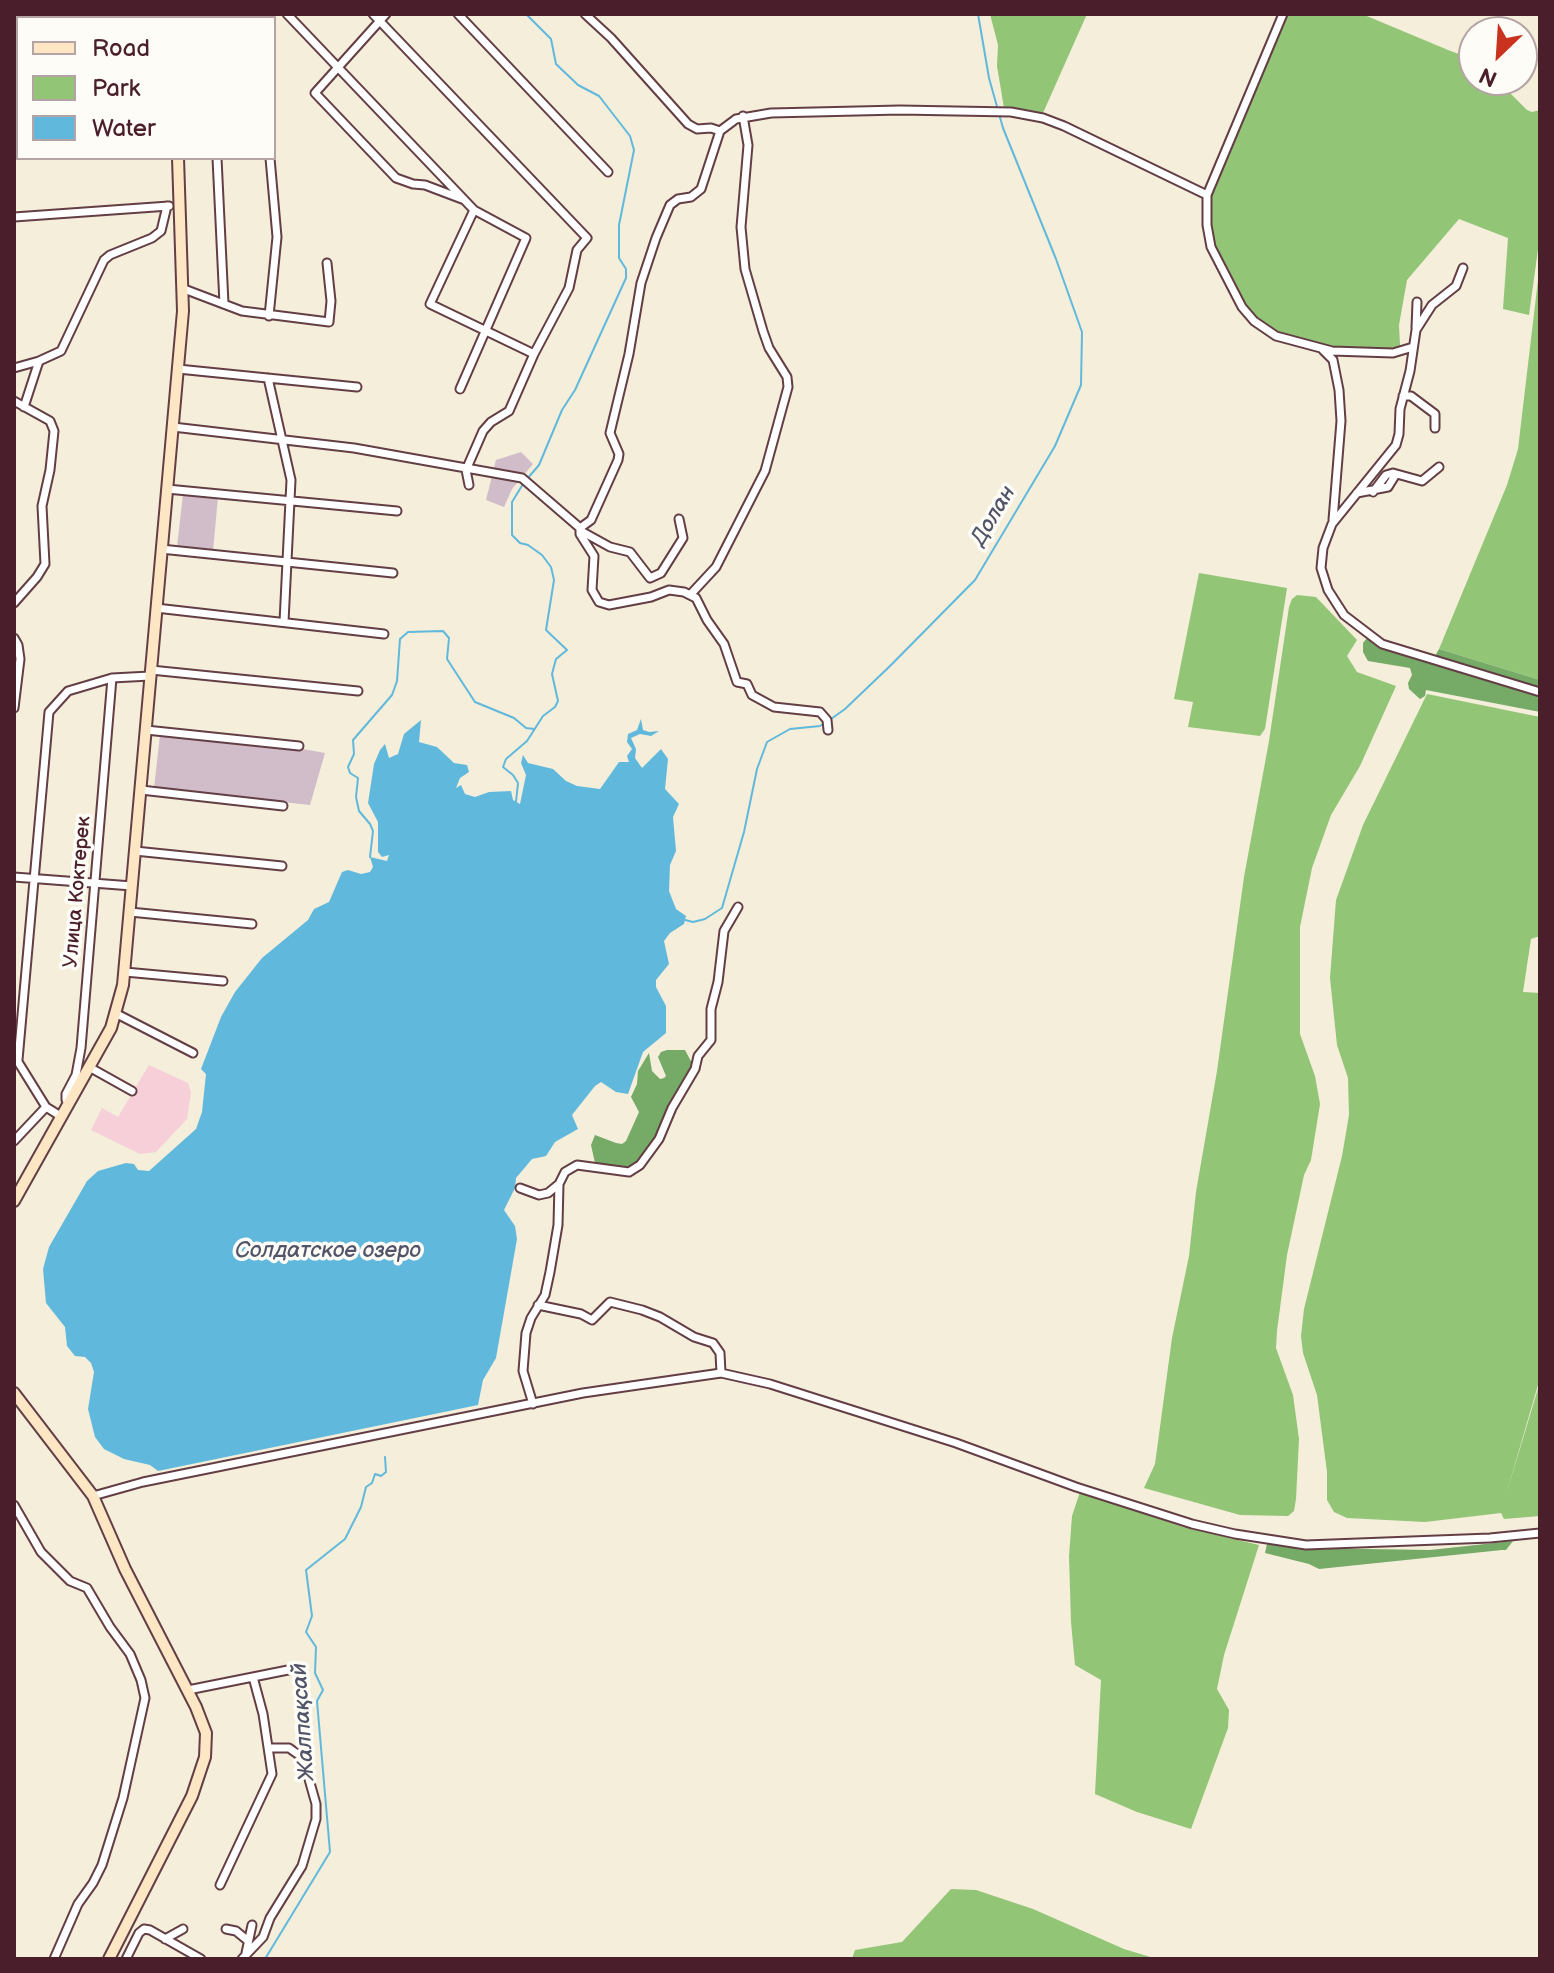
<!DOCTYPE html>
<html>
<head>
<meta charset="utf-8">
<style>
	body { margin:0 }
	#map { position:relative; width:1554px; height:1973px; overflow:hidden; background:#f4eeda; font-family:"Balsamiq Sans",sans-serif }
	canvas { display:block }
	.frame { position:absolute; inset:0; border:16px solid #4a1f2b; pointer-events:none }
	.legend { position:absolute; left:16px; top:16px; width:260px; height:144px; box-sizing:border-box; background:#fdfcf7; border:2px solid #b5a4a5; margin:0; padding:10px 14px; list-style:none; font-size:24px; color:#4a1f2b }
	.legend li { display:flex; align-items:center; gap:16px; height:40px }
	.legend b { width:40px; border:2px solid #b5a4a5 }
	.north { position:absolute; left:1458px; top:16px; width:80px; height:80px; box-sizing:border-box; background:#fdfcf7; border:2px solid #b5a4a5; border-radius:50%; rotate:205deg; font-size:22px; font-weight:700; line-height:32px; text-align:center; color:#4a1f2b }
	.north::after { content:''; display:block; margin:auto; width:28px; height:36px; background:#c8321e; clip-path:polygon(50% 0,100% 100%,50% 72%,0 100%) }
</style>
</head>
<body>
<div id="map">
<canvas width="1554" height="1973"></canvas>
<div class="frame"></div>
<ul class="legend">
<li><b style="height:10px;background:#fce6c4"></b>Road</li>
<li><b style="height:22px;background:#92c576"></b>Park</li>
<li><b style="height:22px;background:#60b9dd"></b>Water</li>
</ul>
<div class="north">N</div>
</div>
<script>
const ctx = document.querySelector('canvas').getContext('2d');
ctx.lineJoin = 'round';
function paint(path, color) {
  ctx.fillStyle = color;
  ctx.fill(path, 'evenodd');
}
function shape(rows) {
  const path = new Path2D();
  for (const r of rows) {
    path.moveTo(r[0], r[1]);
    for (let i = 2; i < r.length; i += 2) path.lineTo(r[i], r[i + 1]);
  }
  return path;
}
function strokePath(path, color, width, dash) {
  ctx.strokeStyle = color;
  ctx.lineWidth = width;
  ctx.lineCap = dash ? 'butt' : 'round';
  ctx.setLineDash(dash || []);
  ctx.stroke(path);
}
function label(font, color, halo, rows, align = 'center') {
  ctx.font = font + ' "Balsamiq Sans",sans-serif';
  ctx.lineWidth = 7;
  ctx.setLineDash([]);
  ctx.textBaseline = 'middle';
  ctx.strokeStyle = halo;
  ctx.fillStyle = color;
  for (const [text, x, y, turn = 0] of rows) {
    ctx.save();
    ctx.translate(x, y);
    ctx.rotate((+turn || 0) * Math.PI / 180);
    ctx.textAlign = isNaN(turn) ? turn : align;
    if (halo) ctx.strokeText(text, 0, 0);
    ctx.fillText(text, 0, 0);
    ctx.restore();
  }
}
paint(shape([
	[149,1065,188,1083,191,1092,187,1119,156,1152,140,1154,91,1130,102,1108,118,1117]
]), '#f6cfd8');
paint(shape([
	[521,452,533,464,512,489,504,507,486,500,496,460],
	[183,494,218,497,213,551,177,547],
	[160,735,303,749,325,753,310,805,154,788]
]), '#d1bdca');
paint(shape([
	[990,14,1087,14,1043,113,1004,108,997,66,998,45],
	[1286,14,1362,14,1448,50,1467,57,1474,57,1474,80,1497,80,1527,110,1532,112,1540,110,1540,235,1529,315,1503,309,1508,238,1459,219,1407,280,1399,325,1400,345,1403,348,1391,351,1339,349,1289,338,1266,328,1246,308,1212,242,1210,197],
	[1540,263,1540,680,1439,649,1507,485,1518,449],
	[1199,573,1287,588,1265,729,1260,736,1188,727,1193,702,1174,699],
	[1297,595,1316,597,1357,640,1347,656,1357,672,1396,686,1360,766,1331,815,1312,868,1300,927,1300,1034,1315,1076,1320,1104,1311,1160,1304,1175,1287,1255,1277,1331,1276,1348,1293,1395,1299,1439,1296,1499,1294,1511,1288,1516,1240,1515,1144,1488,1155,1464,1172,1338,1189,1256,1196,1192,1217,1071,1244,877,1269,741,1289,607,1292,599],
	[1427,694,1540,717,1540,936,1531,939,1523,992,1540,993,1540,1378,1506,1495,1540,1382,1540,1516,1504,1519,1501,1513,1425,1522,1347,1518,1334,1512,1327,1500,1327,1472,1317,1395,1303,1353,1301,1336,1304,1309,1342,1156,1349,1115,1348,1078,1337,1045,1330,978,1336,900,1363,825],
	[1080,1492,1183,1527,1259,1545,1224,1655,1217,1689,1229,1710,1228,1728,1191,1829,1137,1812,1095,1794,1101,1680,1075,1665,1071,1622,1069,1556,1072,1516],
	[951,1889,976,1890,1033,1909,1124,1949,1157,1959,852,1959,855,1950,902,1942]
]), '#92c576');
paint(shape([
	[1367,638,1387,648,1540,695,1540,712,1426,690,1425,696,1420,699,1409,689,1408,683,1412,675,1410,668,1368,661,1363,652,1363,643],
	[1439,649,1540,680,1540,691,1434,658],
	[667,1050,685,1050,694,1067,658,1139,639,1164,631,1169,618,1170,595,1163,591,1145,595,1135,616,1143,622,1144,626,1141,639,1112,631,1097,637,1084,638,1071,649,1053,652,1071,660,1079,664,1078,666,1076,658,1057,661,1052],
	[1513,1541,1506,1550,1502,1550,1319,1569,1309,1564,1265,1553,1267,1544,1305,1548,1430,1550]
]), '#75aa67');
paint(shape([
	[641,719,643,730,649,732,659,731,651,736,640,734,631,738,636,749,635,758,642,768,661,749,668,759,665,789,679,804,673,817,676,851,670,865,669,891,676,909,686,916,684,924,670,933,664,941,669,964,656,980,656,987,666,1006,666,1033,643,1052,628,1094,616,1092,601,1082,595,1086,572,1115,578,1129,555,1142,546,1156,532,1159,516,1178,515,1188,504,1210,515,1226,517,1239,496,1358,483,1380,478,1405,158,1471,150,1465,124,1459,104,1449,95,1437,88,1409,94,1372,91,1363,85,1357,75,1356,67,1346,65,1327,46,1303,43,1269,49,1247,87,1181,98,1171,126,1163,134,1164,138,1170,149,1171,196,1129,202,1112,206,1074,201,1069,221,1017,235,992,262,958,308,920,314,909,329,902,342,872,348,870,361,874,370,872,373,867,370,857,387,861,389,855,382,857,378,852,378,822,368,803,374,764,380,750,385,744,389,758,398,754,404,734,421,720,419,742,437,747,454,763,467,765,469,772,460,778,456,788,461,785,465,794,475,797,489,792,511,791,513,800,520,804,526,775,521,763,523,755,528,763,553,769,566,781,577,786,600,789,619,762,629,762,627,756,632,749,627,742,628,734,637,730]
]), '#60b9dd');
strokePath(shape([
	[526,14,551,39,556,64,578,85,599,96,630,136,634,150,619,225,619,258,626,269,626,278,575,390,562,410,539,465,527,479],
	[831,719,845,709,890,666,975,580,1055,446,1081,385,1082,332,1056,259,1003,128,989,78,978,14],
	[516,802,518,783,513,775,503,767,506,759,527,741,543,716,555,707,558,701,552,674,556,659,567,650,546,630,554,580,551,567,542,555,528,545,520,543,512,535,512,502,523,484],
	[370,857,373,831,370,824,359,811,356,797,358,778,350,773,348,767,354,754,353,740,392,695,397,681,400,639,408,632,443,631,449,638,447,659,475,702,514,718,526,728,534,729],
	[685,920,693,922,705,919,722,908,744,832,757,769,767,742,790,729,820,726,826,722],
	[265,1959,330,1852,317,1701,323,1690,315,1673,316,1647,306,1632,312,1616,306,1570,345,1539,361,1507,366,1487,372,1483,375,1474,381,1476,386,1472,385,1457]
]), '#60b9dd', 2);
const minor = shape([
	[210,14,210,18],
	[264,14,264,18],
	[287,14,474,210,526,238,460,389],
	[373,14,587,238,577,250,569,288,534,354,509,411,491,422,483,431,466,470,469,485],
	[386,14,315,93,396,178,413,184,425,185,462,199],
	[458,14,608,172],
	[585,14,611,38,688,124,697,129,711,128,720,131],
	[1283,14,1207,195,1207,225,1211,247,1242,307,1254,321,1276,336,1332,351,1393,353,1413,347],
	[217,158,224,304],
	[474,210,430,304,534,354],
	[14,217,169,206],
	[1463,268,1456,286,1432,305,1416,330,1410,371,1400,409,1399,434,1396,445,1332,524,1323,548,1321,568,1328,590,1344,615,1382,644,1540,692],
	[184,289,242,311,329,322,331,301,327,263],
	[269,316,277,237,270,158],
	[1416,328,1417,302],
	[1323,350,1333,360,1339,390,1341,421,1333,520],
	[14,368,39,361,61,351,104,260,110,255,152,238,161,231,167,206],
	[178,369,357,387],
	[268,378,291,480,284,622],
	[1403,396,1411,396,1435,414,1435,428],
	[14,401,50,421,54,431,50,470,42,506,45,564,37,577,14,603],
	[24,407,39,361],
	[173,427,354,448,522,478,580,528,580,534,594,556,592,590,599,602,609,605,651,597,669,590,684,592,696,598,707,620,724,644,737,682,747,684,752,695,774,707,820,712,827,720,828,730],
	[167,489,397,511],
	[1373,492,1386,475,1393,473,1422,481,1439,467],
	[1357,493,1388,487,1396,474],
	[580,528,591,520,618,460,619,454,610,433,629,354,641,283,656,238,670,205,678,199,691,197,701,189,720,131,736,119,771,113,900,110,1011,112,1043,118,1064,126,1207,195],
	[581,531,610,547,630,552,650,578,661,573,683,538,679,519],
	[161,549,393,573],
	[690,595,716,567,765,471,788,387,787,377,769,348,763,331,745,269,741,227,748,145,743,116],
	[156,608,384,634],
	[14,638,18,645,20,659,14,708],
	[151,670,358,691],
	[146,730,299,746],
	[141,790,283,806],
	[135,851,282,866],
	[14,877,132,886],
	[130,912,252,924],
	[125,972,223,981],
	[117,1014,193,1053],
	[15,1057,46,1107,62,1117],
	[18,1060,49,712,68,691,112,678,150,676],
	[89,1067,132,1091],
	[69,1103,66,1100,66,1094,76,1075,81,1048,112,678],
	[14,1141,46,1107],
	[520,1188,539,1195,548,1193,559,1184],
	[538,1305,581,1314,592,1320,610,1302,642,1310,660,1317,694,1337,713,1343,720,1353,721,1373],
	[533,1404,523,1371,526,1333,531,1318,545,1295,550,1272,558,1225,559,1184,565,1172,577,1165,629,1172,640,1165,659,1139,672,1108,695,1069,698,1056,711,1040,711,1009,718,982,724,931,738,907],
	[93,1496,143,1482,583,1393,721,1373,770,1384,956,1443,1076,1487,1192,1524,1235,1534,1306,1545,1490,1538,1540,1533],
	[14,1505,41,1552,70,1581,87,1588,110,1627,130,1654,141,1680,145,1698,123,1798,102,1865,93,1883,78,1904,54,1959],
	[188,1690,298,1668],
	[220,1885,272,1774,263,1714,253,1677],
	[226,1929,236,1931,247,1940],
	[165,1939,183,1929],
	[246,1953,252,1925],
	[126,1959,139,1933,144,1929,150,1930,201,1959],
	[242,1959,263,1937,270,1918,302,1866,316,1819,316,1804,303,1758,289,1748,269,1748]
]);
const secondary = shape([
	[172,14,172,18],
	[14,1201,111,1028,123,985,183,311,178,158],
	[14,1393,93,1496,125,1569,196,1707,206,1733,205,1757,192,1796,109,1959]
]);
strokePath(minor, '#643e45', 11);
strokePath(secondary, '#643e45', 14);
strokePath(minor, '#fff', 7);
strokePath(secondary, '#fce6c4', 10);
label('20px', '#4a1f2b', '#fdfcf7', [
	["Улица Коктерек",78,892,-85]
]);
label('italic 22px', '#525569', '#fdfcf7', [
	["Долан",994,516,-59],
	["Солдатское озеро",328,1251],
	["Жалпақсай",304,1722,-94]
]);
</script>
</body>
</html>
